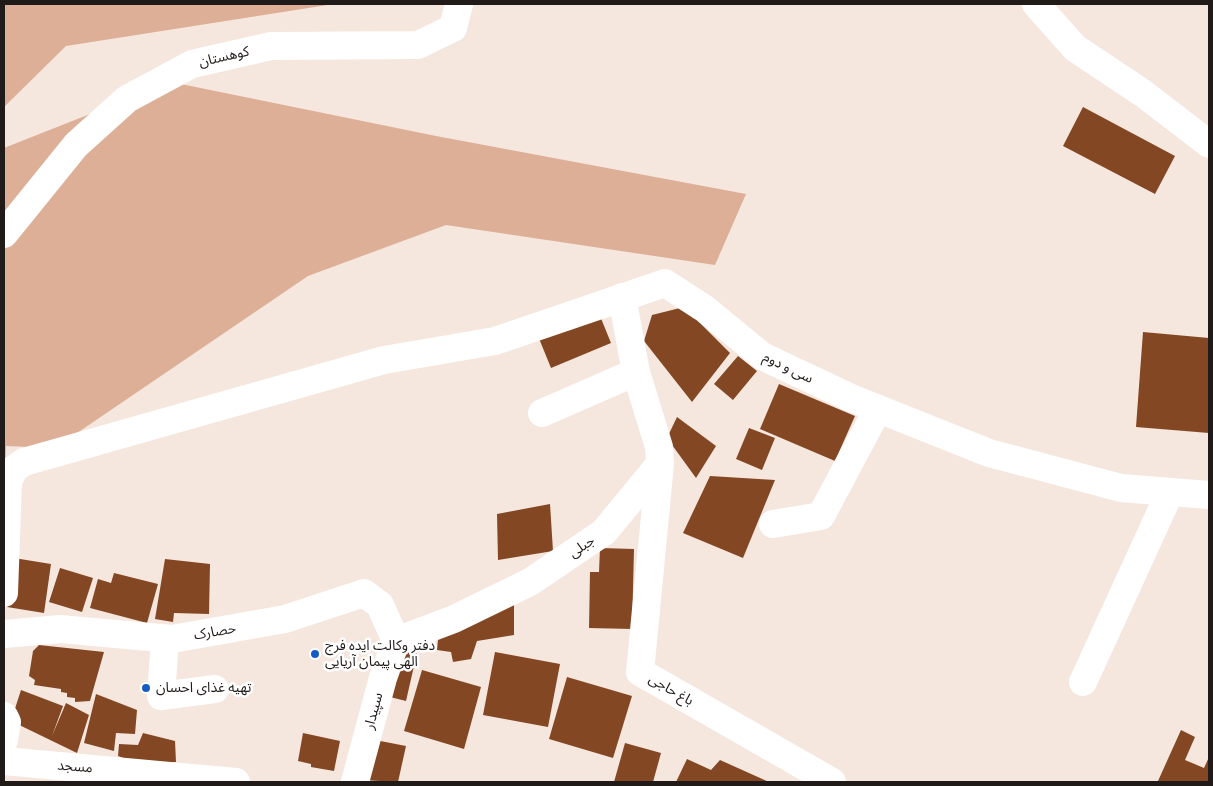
<!DOCTYPE html>
<html>
<head>
<meta charset="utf-8">
<style>
	body { margin:0 }
	#map { position:relative; width:1213px; height:786px; overflow:hidden; background:#f5e6de; font-family:Merriweather,serif }
	canvas { display:block }
	.frame { position:absolute; inset:0; border:5px solid #201b19; pointer-events:none }
</style>
</head>
<body>
<div id="map">
<canvas width="1213" height="786"></canvas>
<div class="frame"></div>
</div>
<script>
const ctx = document.querySelector('canvas').getContext('2d');
ctx.lineJoin = 'round';
function paint(path, color) {
  ctx.fillStyle = color;
  ctx.fill(path, 'evenodd');
}
function shape(rows) {
  const path = new Path2D();
  for (const r of rows) {
    path.moveTo(r[0], r[1]);
    for (let i = 2; i < r.length; i += 2) path.lineTo(r[i], r[i + 1]);
  }
  return path;
}
function strokePath(path, color, width, dash) {
  ctx.strokeStyle = color;
  ctx.lineWidth = width;
  ctx.lineCap = dash ? 'butt' : 'round';
  ctx.setLineDash(dash || []);
  ctx.stroke(path);
}
function label(font, color, halo, rows, align = 'center') {
  ctx.font = font + ' Merriweather,"Noto Sans Arabic",serif';
  ctx.lineWidth = 5;
  ctx.setLineDash([]);
  ctx.textBaseline = 'middle';
  ctx.strokeStyle = halo;
  ctx.fillStyle = color;
  for (const [text, x, y, turn = 0] of rows) {
    ctx.save();
    ctx.translate(x, y);
    ctx.rotate((+turn || 0) * Math.PI / 180);
    ctx.textAlign = isNaN(turn) ? turn : align;
    if (halo) ctx.strokeText(text, 0, 0);
    ctx.fillText(text, 0, 0);
    ctx.restore();
  }
}
paint(shape([
	[4,4,334,4,66,46,4,107],
	[171,82,436,136,746,194,715,265,446,225,308,276,55,448,6,446,4,504,4,148]
]), '#ddaf97');
paint(shape([
	[1083,107,1175,156,1155,194,1063,146],
	[684,307,730,353,692,402,644,341,652,315],
	[598,311,611,343,551,368,538,336],
	[1143,332,1209,338,1209,433,1136,427],
	[738,356,757,371,733,400,714,384],
	[779,384,855,416,835,461,760,429],
	[677,417,716,446,696,478,667,438],
	[749,428,775,438,762,470,736,459],
	[710,476,775,480,743,558,683,533],
	[550,504,553,551,498,560,497,514],
	[600,548,634,549,632,629,589,628,590,572,599,572],
	[14,558,51,564,44,613,7,607],
	[165,559,210,564,209,614,174,613,173,622,155,619],
	[60,568,93,578,82,612,49,602],
	[114,573,158,584,147,623,90,608,98,579,111,583],
	[514,595,514,635,477,641,471,659,453,662,451,652,437,650,439,629],
	[398,643,419,644,406,701,382,695],
	[39,645,104,652,90,701,75,702,75,698,67,697,67,693,61,692,61,689,34,685,35,680,29,676,33,651],
	[495,652,560,664,548,727,483,715],
	[422,670,481,687,464,749,404,731],
	[567,677,632,696,613,758,549,739],
	[21,690,63,706,52,736,66,703,89,715,77,753,11,721],
	[96,694,137,710,135,734,116,733,114,751,84,743],
	[1181,730,1195,737,1185,760,1204,768,1209,757,1209,782,1158,781],
	[143,733,175,741,176,762,149,767,118,756,119,744,138,745],
	[303,733,340,741,334,771,311,767,311,764,298,761],
	[370,739,406,746,398,782,361,780],
	[625,743,661,753,653,782,614,782],
	[687,759,711,770,720,760,769,782,676,782]
]), '#844723');
strokePath(shape([
	[1036,4,1075,48,1144,94,1209,144],
	[4,234,76,145,127,99,192,64,271,46,418,45,453,28,459,4],
	[542,413,636,372],
	[660,464,640,672,832,782],
	[773,524,821,516,878,409],
	[4,593,8,482,14,469,24,462,384,360,495,341,665,283,705,309,762,356,851,398,989,453,1121,488,1209,495],
	[4,634,60,629,172,639,285,619,364,593,380,605,396,641],
	[165,639,161,696,215,689],
	[396,641,454,619,530,582,604,532,660,464,659,447,636,372,622,297],
	[1083,682,1170,492],
	[4,716,7,722,4,740],
	[4,761,236,782],
	[355,782,383,678,396,641]
]), '#fff', 28);
for (const [x, y, r, color] of [
	[315,654,5,"#135cc6"],
	[146,688,5,"#135cc6"]
]) {
  const dot = new Path2D();
  dot.arc(x, y, r, 0, 2 * Math.PI);
  ctx.fillStyle = color;
  ctx.fill(dot);
  strokePath(dot, '#fff', 2);
}
label('14px', '#201b19', '#fff', [
	["کوهستان",224,57,-13],
	["سی و دوم",788,368,26],
	["جبلی",582,547,-34],
	["حصارک",215,632,-10],
	["باغ حاجی",671,690,30],
	["سپیدار",374,711,-75],
	["مسجد",75,767,5]
]);
label('14px', '#201b19', '#fff', [
	["دفتر وکالت ایده فرج",325,646],
	["الهی پیمان آریایی",325,662],
	["تهیه غذای احسان",156,688]
], 'left');
</script>
</body>
</html>
